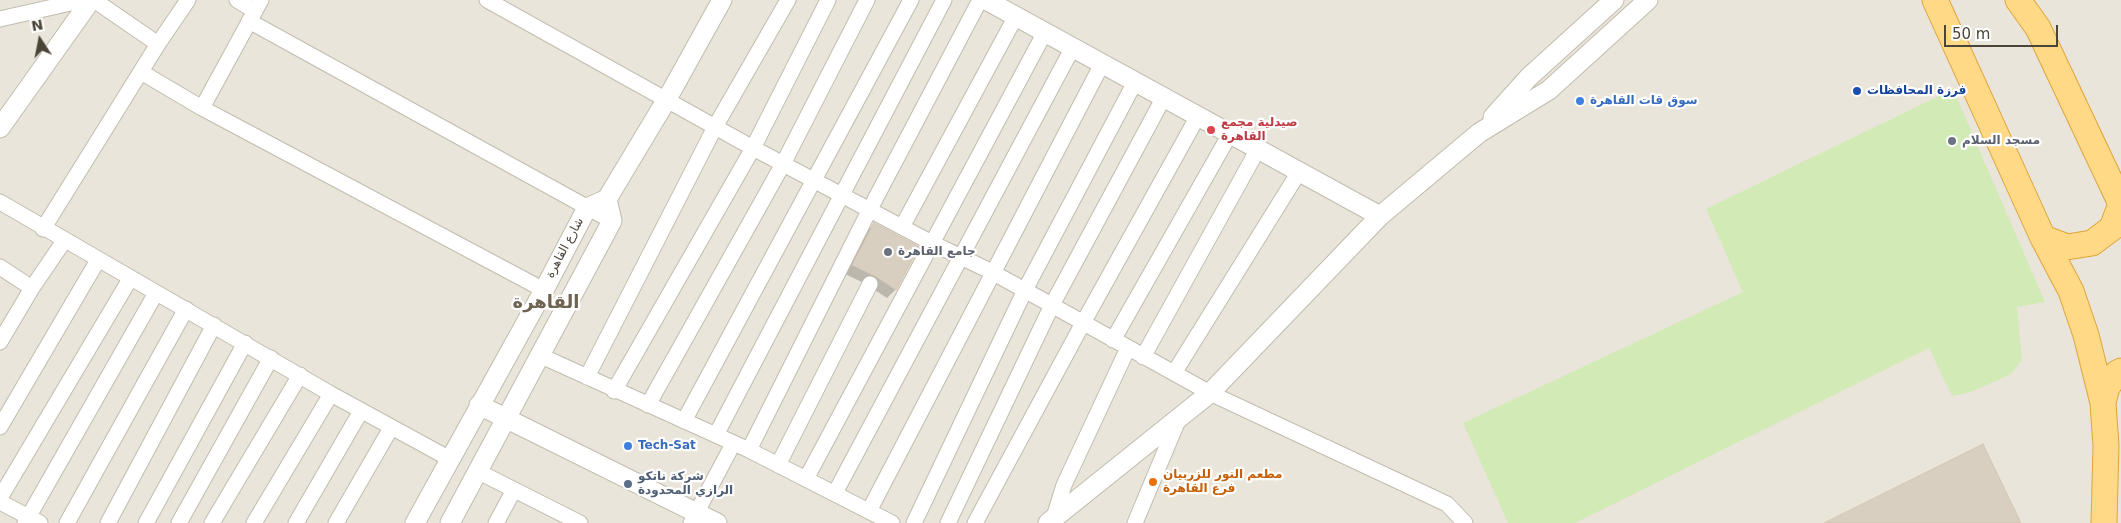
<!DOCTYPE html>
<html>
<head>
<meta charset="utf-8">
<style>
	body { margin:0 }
	#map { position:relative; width:2121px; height:523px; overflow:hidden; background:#f6f3ec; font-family:"DejaVu Sans",sans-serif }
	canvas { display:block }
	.north { position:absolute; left:15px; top:15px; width:50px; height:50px; -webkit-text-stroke:4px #fff; paint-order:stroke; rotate:349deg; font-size:14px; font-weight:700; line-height:20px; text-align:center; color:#4b4439 }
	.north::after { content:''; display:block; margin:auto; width:18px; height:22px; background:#4b4439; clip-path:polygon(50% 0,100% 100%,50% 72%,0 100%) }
	.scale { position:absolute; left:1944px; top:25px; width:114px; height:22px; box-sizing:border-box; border:2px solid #4b4439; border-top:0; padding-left:6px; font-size:15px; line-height:18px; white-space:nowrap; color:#4b4439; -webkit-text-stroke:4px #fff; paint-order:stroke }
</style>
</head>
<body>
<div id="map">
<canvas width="2121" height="523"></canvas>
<div class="north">N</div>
<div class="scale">50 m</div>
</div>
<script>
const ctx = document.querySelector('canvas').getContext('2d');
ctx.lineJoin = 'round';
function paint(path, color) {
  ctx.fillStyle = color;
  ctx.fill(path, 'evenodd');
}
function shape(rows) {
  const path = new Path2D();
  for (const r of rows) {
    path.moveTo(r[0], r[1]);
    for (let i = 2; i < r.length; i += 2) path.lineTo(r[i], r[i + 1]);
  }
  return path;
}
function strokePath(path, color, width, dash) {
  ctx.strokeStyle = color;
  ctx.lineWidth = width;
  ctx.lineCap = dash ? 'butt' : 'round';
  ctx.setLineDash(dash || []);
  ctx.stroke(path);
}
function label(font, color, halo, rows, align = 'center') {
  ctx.font = font + ' "DejaVu Sans",Cairo,sans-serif';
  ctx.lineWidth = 4.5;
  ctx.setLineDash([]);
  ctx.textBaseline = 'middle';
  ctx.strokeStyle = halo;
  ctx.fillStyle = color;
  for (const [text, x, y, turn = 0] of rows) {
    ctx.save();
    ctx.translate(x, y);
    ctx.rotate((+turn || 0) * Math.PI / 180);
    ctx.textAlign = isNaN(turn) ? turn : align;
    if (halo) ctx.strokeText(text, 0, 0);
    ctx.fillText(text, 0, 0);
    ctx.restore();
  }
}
paint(shape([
	[0,0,2121,0,2121,523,0,523]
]), '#eae5da');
paint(shape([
	[1953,89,2045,302,2017,307,2022,360,2011,374,1971,392,1952,396,1929,348,1575,523,1508,523,1463,423,1743,292,1706,209]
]), '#d2eab5');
paint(shape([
	[874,224,918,247,895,290,887,298,866,284,845,274,866,233]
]), '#0003');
const building = shape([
	[874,223,919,247,896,290,875,276,852,265,874,223],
	[1983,444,2021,523,1824,523,1983,444]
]);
paint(building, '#d8cfc1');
strokePath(building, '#d3c7b4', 1);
const minor = shape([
	[94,0,158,44],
	[237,0,255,11],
	[487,0,753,148,932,243,992,272,1210,393,1447,504,1465,523],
	[0,19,84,0],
	[249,21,612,221],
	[141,72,202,108,544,290],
	[202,108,261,0],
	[0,202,331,394,450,459],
	[902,227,1016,16],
	[43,229,158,44,188,0],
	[0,267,32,288],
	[1113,340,1230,134],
	[0,342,32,288,64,241],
	[539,355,749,450,892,523],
	[1143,357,1258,149],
	[1174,373,1299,172],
	[587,377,715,127,788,0],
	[614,391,753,148,828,0],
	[648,405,783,164,867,0],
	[684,421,911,0],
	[0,427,98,260],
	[716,435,944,0],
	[749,450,870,209,980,0],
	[778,465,870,284],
	[477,471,580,523],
	[806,479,1045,32],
	[835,493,1073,47],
	[0,498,130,279],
	[0,502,40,523],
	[869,511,1102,64],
	[1054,517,1064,485,1128,348],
	[25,523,156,293],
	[67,523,186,309],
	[108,523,214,325],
	[146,523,245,343],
	[179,523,271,358],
	[212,523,300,375],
	[254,523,331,394],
	[296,523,361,411],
	[336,523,391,428],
	[496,523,514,490],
	[691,523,733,444],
	[914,523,1025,290,1135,82],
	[948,523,1052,305,1164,97],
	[975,523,1083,323,1198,116],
	[1135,523,1179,418]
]);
const tertiary = shape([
	[986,0,1380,216],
	[1493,117,1529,77,1614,0],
	[0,128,91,0],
	[607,199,667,99,722,0],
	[479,405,717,523],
	[415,523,544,290,587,208,607,199],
	[450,523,612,221,607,199],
	[1048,523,1210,393,1380,216,1479,133,1549,90,1648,0]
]);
const trunk = shape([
	[1935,0,2043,238,2071,291,2086,335,2103,403,2106,446,2104,523],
	[2018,0,2038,28,2121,204],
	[2043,238,2067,247,2092,243,2112,228,2121,204],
	[2103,403,2107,387,2117,373,2121,371]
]);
strokePath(minor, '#c2bbae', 17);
strokePath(tertiary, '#c2bbae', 21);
strokePath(trunk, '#e0a43c', 27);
strokePath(minor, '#fff', 15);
strokePath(tertiary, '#fff', 19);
strokePath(trunk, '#ffd985', 25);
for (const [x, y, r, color] of [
	[1857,91,5,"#1a4fb4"],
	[1580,101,5,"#3f7fe0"],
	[1211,130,5,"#e0444e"],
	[1952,141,5,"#6b7280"],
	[888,252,5,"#6b7280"],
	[628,446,5,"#3f7fe0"],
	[1153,482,5,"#e8710a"],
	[628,484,5,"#5c6f8a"]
]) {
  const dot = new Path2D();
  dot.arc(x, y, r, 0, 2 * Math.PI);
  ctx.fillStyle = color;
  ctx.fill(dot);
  strokePath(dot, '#fff', 2);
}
label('bold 12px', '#164399', '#fff', [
	["فرزة المحافظات",1867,91]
], 'left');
label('bold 12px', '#366cbe', '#fff', [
	["سوق قات القاهرة",1590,101],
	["Tech-Sat",638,446]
], 'left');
label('bold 12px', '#be3a42', '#fff', [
	["صيدلية مجمع",1221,123],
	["القاهرة",1221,137]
], 'left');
label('bold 12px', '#5b616d', '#fff', [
	["مسجد السلام",1962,141],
	["جامع القاهرة",898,252]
], 'left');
label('12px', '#4b4439', '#fff', [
	["شارع القاهرة",565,248,-62]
]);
label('bold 12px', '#c56008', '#fff', [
	["مطعم النور للزربيان",1163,475],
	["فرع القاهرة",1163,489]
], 'left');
label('bold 12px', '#4e5e75', '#fff', [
	["شركة ناتكو",638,477],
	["الرازي المحدودة",638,491]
], 'left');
label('bold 18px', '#6e6250', '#fff', [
	["القاهرة",546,303]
]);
</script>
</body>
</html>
